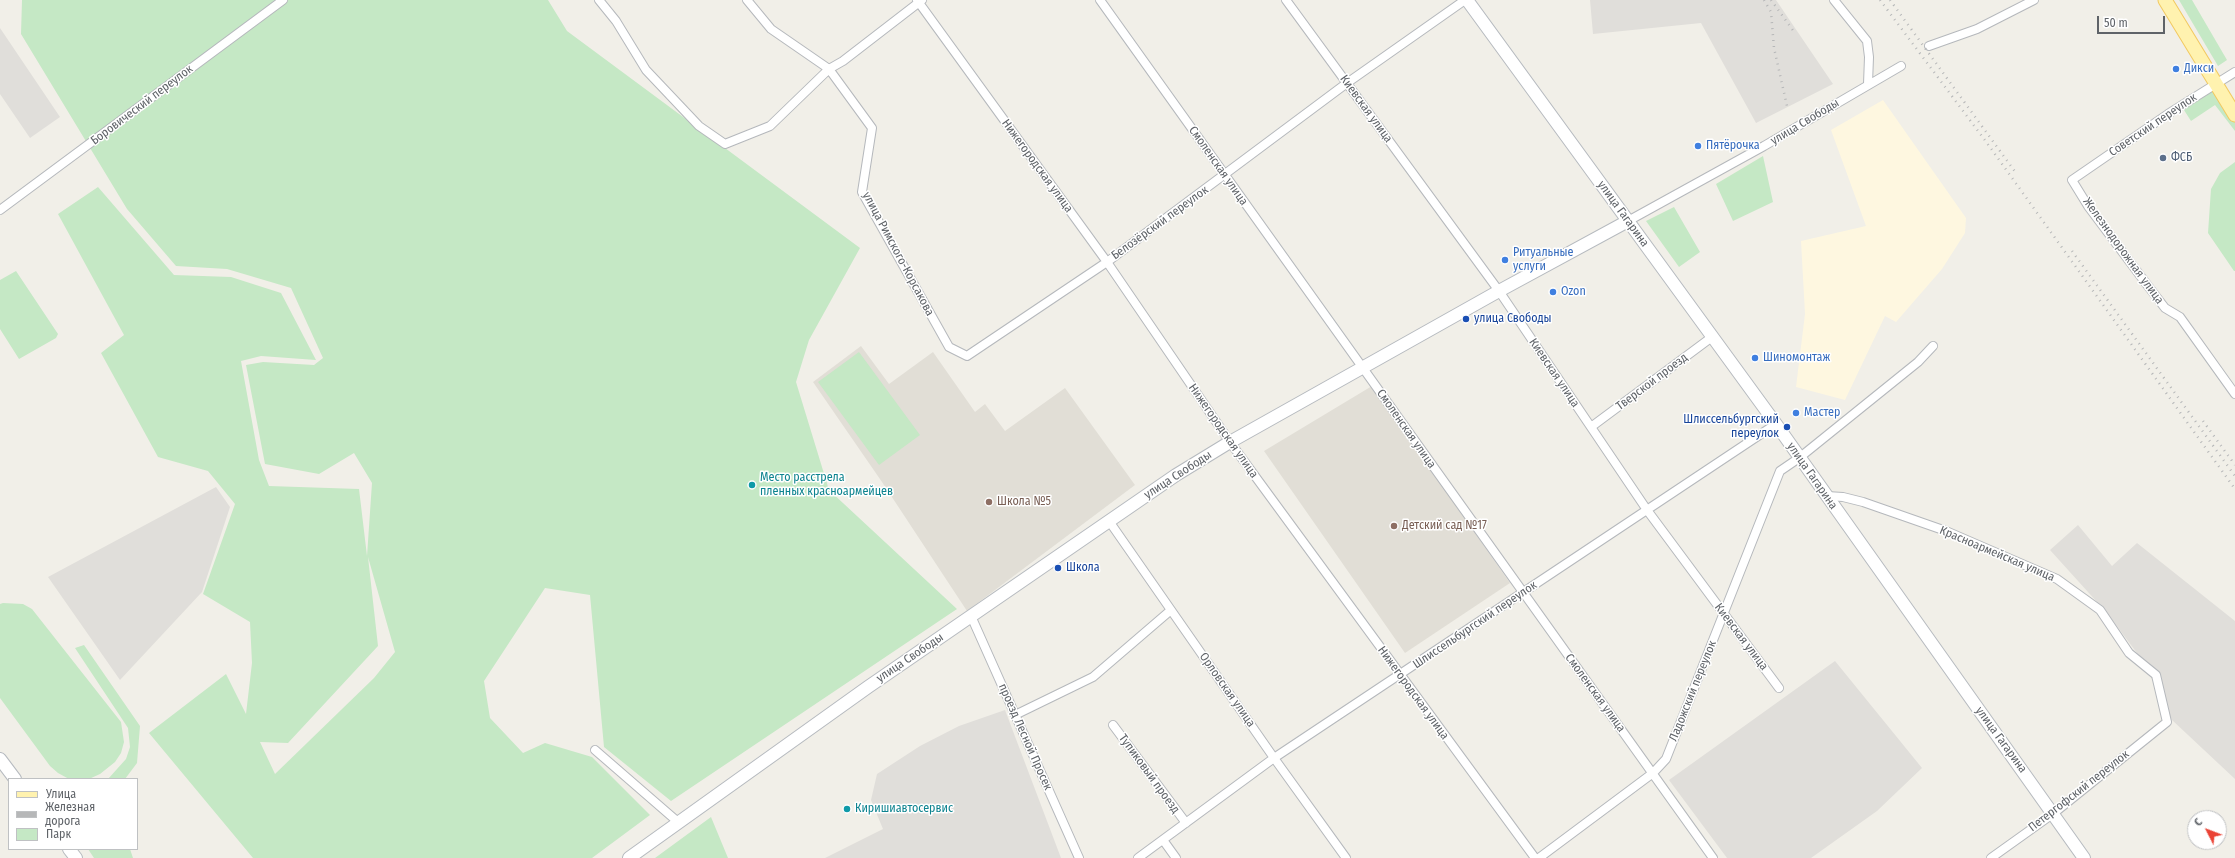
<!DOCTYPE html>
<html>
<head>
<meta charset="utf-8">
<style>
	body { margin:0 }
	#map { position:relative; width:2235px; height:858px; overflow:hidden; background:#f1efe8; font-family:"Fira Sans Condensed",sans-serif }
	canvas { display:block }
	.legend { position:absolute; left:8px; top:778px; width:130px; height:72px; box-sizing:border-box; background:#fff; border:1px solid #bfc1c3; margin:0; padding:5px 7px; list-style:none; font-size:12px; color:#5f6368 }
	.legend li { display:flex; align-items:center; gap:8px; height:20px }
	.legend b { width:20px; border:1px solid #bfc1c3 }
	.north { position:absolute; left:2187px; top:810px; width:40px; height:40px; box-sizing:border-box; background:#fff; border:1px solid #bfc1c3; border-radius:50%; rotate:312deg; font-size:11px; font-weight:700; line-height:16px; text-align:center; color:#5f6368 }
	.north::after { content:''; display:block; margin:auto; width:14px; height:18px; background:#ea4335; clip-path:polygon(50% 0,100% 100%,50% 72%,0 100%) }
	.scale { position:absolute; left:2097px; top:16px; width:68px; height:18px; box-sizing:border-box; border:2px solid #5f6368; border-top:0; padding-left:5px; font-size:12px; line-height:14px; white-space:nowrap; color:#5f6368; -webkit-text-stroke:3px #fff; paint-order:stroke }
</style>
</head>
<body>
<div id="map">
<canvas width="2235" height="858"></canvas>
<ul class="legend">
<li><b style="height:5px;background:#fff2af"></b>Улица</li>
<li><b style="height:5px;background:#b6b7b8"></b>Железная дорога</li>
<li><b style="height:11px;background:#c5e8c5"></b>Парк</li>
</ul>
<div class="north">С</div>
<div class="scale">50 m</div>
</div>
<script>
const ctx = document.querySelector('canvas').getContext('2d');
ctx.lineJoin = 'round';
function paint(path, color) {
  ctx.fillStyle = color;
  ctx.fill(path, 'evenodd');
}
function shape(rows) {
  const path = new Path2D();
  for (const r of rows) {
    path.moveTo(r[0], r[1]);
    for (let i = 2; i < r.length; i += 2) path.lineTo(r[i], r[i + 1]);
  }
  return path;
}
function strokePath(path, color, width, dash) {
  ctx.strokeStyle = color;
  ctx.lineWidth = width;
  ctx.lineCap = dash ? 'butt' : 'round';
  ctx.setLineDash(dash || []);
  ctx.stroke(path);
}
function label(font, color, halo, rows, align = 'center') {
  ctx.font = font + ' "Fira Sans Condensed",sans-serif';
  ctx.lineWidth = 3;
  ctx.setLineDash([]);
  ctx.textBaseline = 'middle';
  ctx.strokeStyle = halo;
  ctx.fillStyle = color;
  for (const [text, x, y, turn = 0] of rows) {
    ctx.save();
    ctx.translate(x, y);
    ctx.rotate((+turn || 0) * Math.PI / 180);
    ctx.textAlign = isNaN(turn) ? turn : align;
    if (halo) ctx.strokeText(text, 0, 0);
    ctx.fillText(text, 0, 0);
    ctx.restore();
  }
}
paint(shape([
	[1883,100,1966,218,1965,233,1942,269,1896,322,1885,316,1845,400,1796,387,1805,314,1801,241,1866,226,1831,130]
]), '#fef7e0');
paint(shape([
	[1590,0,1776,0,1833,84,1756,123,1701,23,1593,34],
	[0,28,60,117,30,138,0,94],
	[216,487,230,507,202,592,120,680,48,577],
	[2078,525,2112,566,2137,543,2235,621,2235,779,2172,720,2143,661,2107,613,2050,550],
	[1835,661,1922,768,1877,811,1811,858,1727,858,1669,780],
	[1005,710,1061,858,825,858,883,829,871,800,877,774,920,746,959,726]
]), '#e0deda');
paint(shape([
	[861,346,889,384,933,352,975,412,985,404,1005,431,1065,388,1135,485,967,611,882,482,813,382],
	[1372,386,1510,583,1405,653,1264,451]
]), '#e1ded6');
paint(shape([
	[22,0,548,0,567,31,860,248,809,340,796,382,829,490,957,609,671,801,604,747,590,595,545,588,484,681,490,718,523,753,545,743,592,757,650,815,592,858,253,858,149,733,226,674,246,714,252,663,250,622,203,594,235,504,208,471,158,457,101,353,124,335,58,214,98,187,174,275,231,277,281,293,316,360,261,356,241,361,259,460,269,486,359,489,367,556,372,483,354,453,319,474,265,464,246,365,263,362,314,365,323,358,291,288,227,269,176,266,127,209,21,34],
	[368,557,395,652,374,678,275,774,260,742,288,743,378,646],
	[2179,0,2192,0,2227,60,2218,66],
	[2216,89,2235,115,2235,131,2215,105,2191,121,2184,110],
	[1763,156,1773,202,1733,221,1716,184],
	[2235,162,2235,271,2234,271,2208,233,2211,189,2220,173],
	[1674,207,1700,252,1679,267,1646,221],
	[16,271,58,334,56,338,19,359,0,329,0,280],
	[859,352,920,435,879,465,818,382],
	[3,603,23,604,32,609,121,722,124,742,121,753,115,762,100,774,89,779,69,779,58,773,50,766,0,698,0,604],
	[84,645,140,726,137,763,125,779,108,779,126,759,130,747,128,728,75,648],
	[711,817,728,858,655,858],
	[88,849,130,849,133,858,94,858]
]), '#c5e8c5');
const street = shape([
	[599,0,616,21,646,70,699,126,725,144,770,126,829,69,843,61,922,0],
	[747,0,771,29,829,69,872,128,862,192,949,347,967,356,1107,262,1347,83,1465,0],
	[917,0,1107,262,1230,442,1535,858],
	[1100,0,1713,858],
	[1286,0,1499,291,1647,510,1779,688],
	[1834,0,1867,41,1869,57,1868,84],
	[1929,46,1977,29,2034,0],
	[2235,72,2168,114,2072,180,2088,206,2148,286,2165,308,2180,317,2235,394],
	[0,210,283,0],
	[1628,221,1764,146,1901,66],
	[1591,427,1712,337],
	[1827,496,1843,497,1863,502,1946,531,2057,579,2100,610,2129,653,2156,675,2167,722,2054,813,1991,858],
	[1109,521,1274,758,1346,858],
	[971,616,1079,858],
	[1015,715,1093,677,1171,610],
	[1113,725,1186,823],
	[595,750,678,822],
	[1163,840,1176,858],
	[1138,858,1274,758,1776,424],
	[1539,858,1653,773,1666,759,1780,471,1799,458,1918,362,1933,346]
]);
const secondary = shape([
	[1467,0,1776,424,2084,858],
	[0,759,15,779],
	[69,849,76,858],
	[629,858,868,687,1176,475,1230,442,1499,291,1628,221]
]);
const primary = shape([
	[2165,0,2235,115]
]);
strokePath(street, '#b5b8bc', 10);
strokePath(secondary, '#b6babf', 14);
strokePath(primary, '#f2c960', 15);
strokePath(street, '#fff', 8);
strokePath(secondary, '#fff', 12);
strokePath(primary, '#fff2af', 13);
strokePath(shape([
	[1764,0,1771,12,1774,48,1787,106],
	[1771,0,1795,33],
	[1880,0,1987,143,2235,489],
	[1890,0,2016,173],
	[2072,251,2235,476],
	[2203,421,2235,465]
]), '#b6b7b8', 2.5, [1, 5]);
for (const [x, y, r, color] of [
	[2176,69,4,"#3f7fe0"],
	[1698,146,4,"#3f7fe0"],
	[2163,158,4,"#5c6f8a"],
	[1505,260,4,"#3f7fe0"],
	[1553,292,4,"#3f7fe0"],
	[1466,319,4,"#1a4fb4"],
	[1755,358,4,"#3f7fe0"],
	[1796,413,4,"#3f7fe0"],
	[1787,427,4,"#1a4fb4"],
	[752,485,4,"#0f9aa8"],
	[989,502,4,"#8d6e63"],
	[1394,526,4,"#8d6e63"],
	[1058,568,4,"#1a4fb4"],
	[847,809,4,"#0f9aa8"]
]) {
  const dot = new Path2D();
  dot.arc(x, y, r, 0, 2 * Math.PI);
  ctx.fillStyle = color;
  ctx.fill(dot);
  strokePath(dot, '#fff', 1.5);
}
label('12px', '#366cbe', '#fff', [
	["Дикси",2184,69],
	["Пятёрочка",1706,146],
	["Ритуальные",1513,253],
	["услуги",1513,267],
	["Ozon",1561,292],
	["Шиномонтаж",1763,358],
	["Мастер",1804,413]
], 'left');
label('12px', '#5f6368', '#fff', [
	["Боровический переулок",142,105,-37],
	["Киевская улица",1366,109,54],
	["улица Свободы",1805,122,-31],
	["Советский переулок",2153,125,-34],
	["Нижегородская улица",1037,166,54],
	["Смоленская улица",1218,166,55],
	["улица Гагарина",1623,214,54],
	["Белозёрский переулок",1160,223,-36],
	["Железнодорожная улица",2123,251,54],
	["улица Римского-Корсакова",898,254,62],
	["Киевская улица",1554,373,56],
	["Тверской проезд",1652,382,-37],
	["Смоленская улица",1406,429,55],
	["Нижегородская улица",1223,431,55],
	["улица Свободы",1178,475,-33],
	["улица Гагарина",1812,476,55],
	["Красноармейская улица",1997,554,23],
	["Шлиссельбургский переулок",1475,625,-34],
	["Киевская улица",1741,637,53],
	["улица Свободы",910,658,-34],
	["Орловская улица",1227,690,55],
	["Ладожский переулок",1693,691,-68],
	["Нижегородская улица",1413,693,54],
	["Смоленская улица",1595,693,54],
	["проезд Лесной Просек",1025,737,66],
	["улица Гагарина",2001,740,54],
	["Тупиковый проезд",1149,774,54],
	["Петергофский переулок",2079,791,-38]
]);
label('12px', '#4e5e75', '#fff', [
	["ФСБ",2171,158]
], 'left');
label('12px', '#164399', '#fff', [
	["улица Свободы",1474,319],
	["Шлиссельбургский",1779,420,"right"],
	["переулок",1779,434,"right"],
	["Школа",1066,568]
], 'left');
label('12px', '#0d838f', '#fff', [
	["Место расстрела",760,478],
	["пленных красноармейцев",760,492],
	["Киришиавтосервис",855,809]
], 'left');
label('12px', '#785e54', '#fff', [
	["Школа №5",997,502],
	["Детский сад №17",1402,526]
], 'left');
</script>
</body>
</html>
